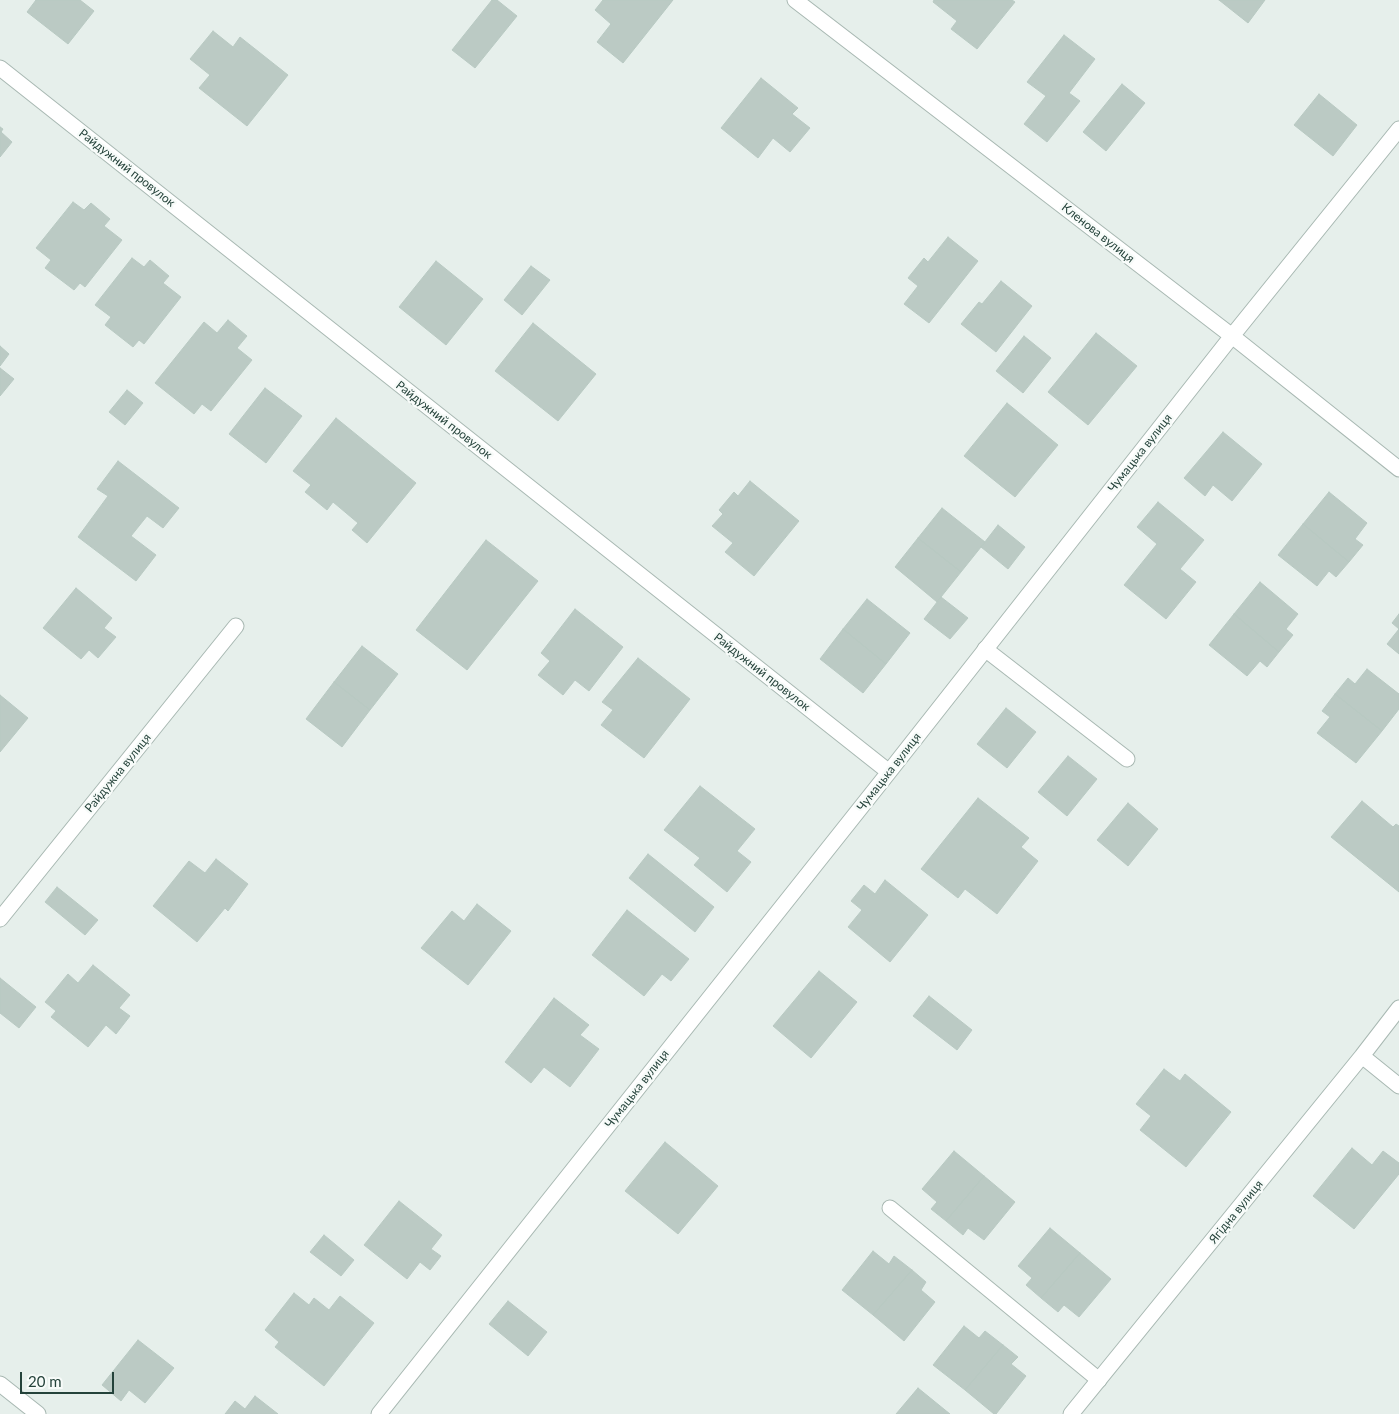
<!DOCTYPE html>
<html>
<head>
<meta charset="utf-8">
<style>
	body { margin:0 }
	#map { position:relative; width:1399px; height:1414px; overflow:hidden; background:#e6efeb; font-family:Lato,sans-serif }
	canvas { display:block }
	.scale { position:absolute; left:20px; top:1372px; width:94px; height:22px; box-sizing:border-box; border:2px solid #24423a; border-top:0; padding-left:6px; font-size:15px; line-height:18px; white-space:nowrap; color:#24423a; -webkit-text-stroke:4px #f7fbf9; paint-order:stroke }
</style>
</head>
<body>
<div id="map">
<canvas width="1399" height="1414"></canvas>
<div class="scale">20 m</div>
</div>
<script>
const ctx = document.querySelector('canvas').getContext('2d');
ctx.lineJoin = 'round';
function paint(path, color) {
  ctx.fillStyle = color;
  ctx.fill(path, 'evenodd');
}
function shape(rows) {
  const path = new Path2D();
  for (const r of rows) {
    path.moveTo(r[0], r[1]);
    for (let i = 2; i < r.length; i += 2) path.lineTo(r[i], r[i + 1]);
  }
  return path;
}
function strokePath(path, color, width, dash) {
  ctx.strokeStyle = color;
  ctx.lineWidth = width;
  ctx.lineCap = dash ? 'butt' : 'round';
  ctx.setLineDash(dash || []);
  ctx.stroke(path);
}
function label(font, color, halo, rows, align = 'center') {
  ctx.font = font + ' Lato,sans-serif';
  ctx.lineWidth = 4.5;
  ctx.setLineDash([]);
  ctx.textBaseline = 'middle';
  ctx.strokeStyle = halo;
  ctx.fillStyle = color;
  for (const [text, x, y, turn = 0] of rows) {
    ctx.save();
    ctx.translate(x, y);
    ctx.rotate((+turn || 0) * Math.PI / 180);
    ctx.textAlign = isNaN(turn) ? turn : align;
    if (halo) ctx.strokeText(text, 0, 0);
    ctx.fillText(text, 0, 0);
    ctx.restore();
  }
}
const building = shape([
	[36,0,80,0,94,11,68,44,27,12,36,0],
	[492,0,497,0,517,16,475,68,452,50,492,0],
	[603,0,673,0,623,63,597,42,611,24,595,10,603,0],
	[934,0,1012,0,1015,2,977,49,951,29,957,21,933,2,934,0],
	[1219,0,1265,0,1248,23,1219,0],
	[213,31,233,47,240,37,288,75,247,126,199,88,210,75,190,59,213,31],
	[1064,35,1095,59,1069,93,1080,101,1047,142,1024,124,1046,96,1027,82,1064,35],
	[761,78,798,108,792,114,810,128,790,152,773,138,758,158,721,128,761,78],
	[1122,84,1145,103,1106,151,1083,132,1122,84],
	[1319,94,1357,125,1333,156,1294,125,1319,94],
	[0,127,3,129,1,132,12,142,0,157,0,127],
	[73,202,84,210,91,203,110,219,104,226,122,240,85,287,80,283,74,290,45,268,51,260,36,248,73,202],
	[948,237,978,261,929,323,904,304,918,286,908,278,924,258,928,262,948,237],
	[132,258,144,267,150,260,169,276,163,283,181,297,144,344,139,340,133,347,105,325,111,317,95,305,132,258],
	[436,261,483,299,446,345,399,307,436,261],
	[531,266,550,280,522,315,504,300,531,266],
	[1001,281,1032,306,996,352,961,324,979,302,982,304,1001,281],
	[228,320,247,336,237,348,252,360,211,411,202,404,194,414,155,383,204,322,217,333,228,320],
	[533,323,596,374,558,421,495,371,533,323],
	[1096,333,1137,366,1088,425,1048,392,1096,333],
	[1024,336,1051,358,1023,393,996,371,1024,336],
	[0,346,9,354,0,366,0,346],
	[0,368,14,379,0,396,0,368],
	[265,388,302,416,266,463,229,434,265,388],
	[127,390,143,403,125,425,109,412,127,390],
	[1007,403,1058,445,1015,497,964,456,1007,403],
	[336,418,416,483,367,543,352,530,358,523,333,502,327,510,305,492,311,485,293,471,336,418],
	[1223,432,1262,464,1232,501,1213,485,1205,496,1184,478,1223,432],
	[118,461,179,508,163,528,147,516,131,536,156,555,136,581,78,537,108,496,97,489,118,461],
	[750,481,799,521,754,576,725,552,733,543,712,526,723,514,719,510,734,492,738,496,750,481],
	[1329,492,1367,523,1355,539,1363,545,1349,562,1303,524,1329,492],
	[1158,502,1204,540,1180,569,1196,582,1166,619,1124,585,1157,544,1137,527,1158,502],
	[942,508,985,542,961,572,918,538,942,508],
	[1303,524,1349,562,1336,577,1329,571,1317,586,1278,555,1303,524],
	[998,525,1025,547,1008,569,981,547,998,525],
	[918,538,961,572,937,602,895,567,918,538],
	[486,540,538,581,467,670,416,630,486,540],
	[1260,582,1298,614,1286,629,1293,635,1279,652,1234,614,1260,582],
	[76,588,112,618,104,628,116,637,98,658,89,650,81,659,43,628,76,588],
	[941,597,968,618,950,639,924,619,941,597],
	[867,599,910,633,886,664,843,629,867,599],
	[575,609,623,647,589,691,575,680,563,695,538,675,550,661,541,653,575,609],
	[1234,614,1279,652,1267,667,1260,661,1247,676,1209,645,1234,614],
	[1399,614,1399,654,1387,644,1399,629,1392,623,1399,614],
	[843,629,886,664,863,693,820,659,843,629],
	[362,646,398,674,370,710,334,682,362,646],
	[638,658,690,699,644,758,601,725,613,710,602,702,638,658],
	[1367,669,1399,694,1399,709,1382,731,1335,694,1348,678,1355,684,1367,669],
	[334,682,370,710,342,747,306,719,334,682],
	[1335,694,1382,731,1356,763,1317,733,1330,717,1322,711,1335,694],
	[0,695,28,718,0,752,0,695],
	[1006,708,1036,732,1007,768,977,744,1006,708],
	[1068,756,1097,779,1067,816,1038,792,1068,756],
	[700,786,755,829,737,851,751,862,727,892,694,865,700,858,664,830,700,786],
	[978,798,1029,838,1021,847,1038,861,997,914,965,889,958,898,921,869,978,798],
	[1362,801,1393,827,1396,824,1399,826,1399,892,1331,837,1362,801],
	[1128,803,1158,829,1128,866,1097,840,1128,803],
	[648,854,714,907,695,932,629,878,648,854],
	[216,859,248,884,228,911,225,908,197,942,153,906,189,861,205,873,216,859],
	[885,880,928,915,890,962,848,927,862,910,851,901,864,885,875,894,885,880],
	[57,887,98,920,85,935,45,902,57,887],
	[477,904,511,931,468,985,421,948,452,911,464,921,477,904],
	[627,910,689,959,671,981,662,974,644,996,592,955,627,910],
	[93,965,130,995,119,1008,130,1016,116,1034,106,1025,88,1047,51,1017,56,1011,45,1002,68,974,78,983,93,965],
	[819,971,857,1002,811,1058,773,1026,819,971],
	[0,978,36,1007,19,1028,0,1013,0,978],
	[929,996,972,1030,957,1050,913,1016,929,996],
	[554,998,589,1025,580,1035,599,1049,570,1087,544,1067,531,1083,505,1062,554,998],
	[1164,1069,1180,1081,1185,1074,1231,1112,1186,1167,1140,1130,1151,1116,1136,1104,1164,1069],
	[665,1142,718,1186,678,1234,625,1191,665,1142],
	[1352,1148,1372,1165,1383,1151,1399,1163,1399,1174,1354,1229,1313,1196,1352,1148],
	[954,1151,984,1176,946,1221,931,1209,937,1202,922,1189,954,1151],
	[984,1176,1015,1202,984,1240,968,1228,963,1235,946,1221,984,1176],
	[399,1201,442,1235,431,1249,441,1256,430,1270,420,1262,407,1279,364,1245,399,1201],
	[1050,1228,1080,1253,1041,1298,1026,1285,1032,1278,1018,1266,1050,1228],
	[324,1235,354,1260,341,1276,310,1252,324,1235],
	[873,1251,889,1264,894,1256,912,1270,873,1315,842,1290,873,1251],
	[1080,1253,1111,1279,1079,1317,1064,1305,1058,1312,1041,1298,1080,1253],
	[912,1270,926,1282,921,1290,935,1302,904,1341,873,1315,912,1270],
	[294,1293,309,1305,314,1298,329,1310,340,1296,374,1323,324,1386,275,1347,279,1342,265,1330,294,1293],
	[508,1301,547,1332,528,1356,489,1324,508,1301],
	[964,1326,979,1338,985,1331,1003,1345,965,1390,933,1365,964,1326],
	[138,1340,174,1368,145,1403,129,1390,121,1401,102,1385,138,1340],
	[1003,1345,1018,1357,1011,1364,1026,1376,996,1414,994,1414,965,1390,1003,1345],
	[918,1388,950,1414,896,1414,918,1388],
	[255,1396,278,1414,225,1414,235,1401,245,1409,255,1396]
]);
paint(building, '#bbcac4');
strokePath(building, '#b8c9c2', 1);
const lane = shape([
	[985,649,1127,759],
	[890,1208,1099,1380]
]);
const street = shape([
	[795,0,1232,336,1399,469],
	[0,68,889,772],
	[0,919,236,626],
	[1362,1056,1399,1086],
	[0,1384,38,1414],
	[379,1414,889,772,1232,336,1399,129],
	[1071,1414,1362,1056,1399,1008]
]);
strokePath(lane, '#a8b8b2', 17);
strokePath(street, '#a8b8b2', 17);
strokePath(lane, '#fff', 15);
strokePath(street, '#fff', 15);
label('12px', '#24423a', '#f7fbf9', [
	["Райдужний провулок",127,168,38],
	["Кленова вулиця",1098,233,38],
	["Райдужний провулок",444,420,38],
	["Чумацька вулиця",1140,453,-52],
	["Райдужний провулок",762,672,38],
	["Чумацька вулиця",889,772,-52],
	["Райдужна вулиця",118,773,-51],
	["Чумацька вулиця",637,1089,-52],
	["Ягідна вулиця",1236,1212,-51]
]);
</script>
</body>
</html>
